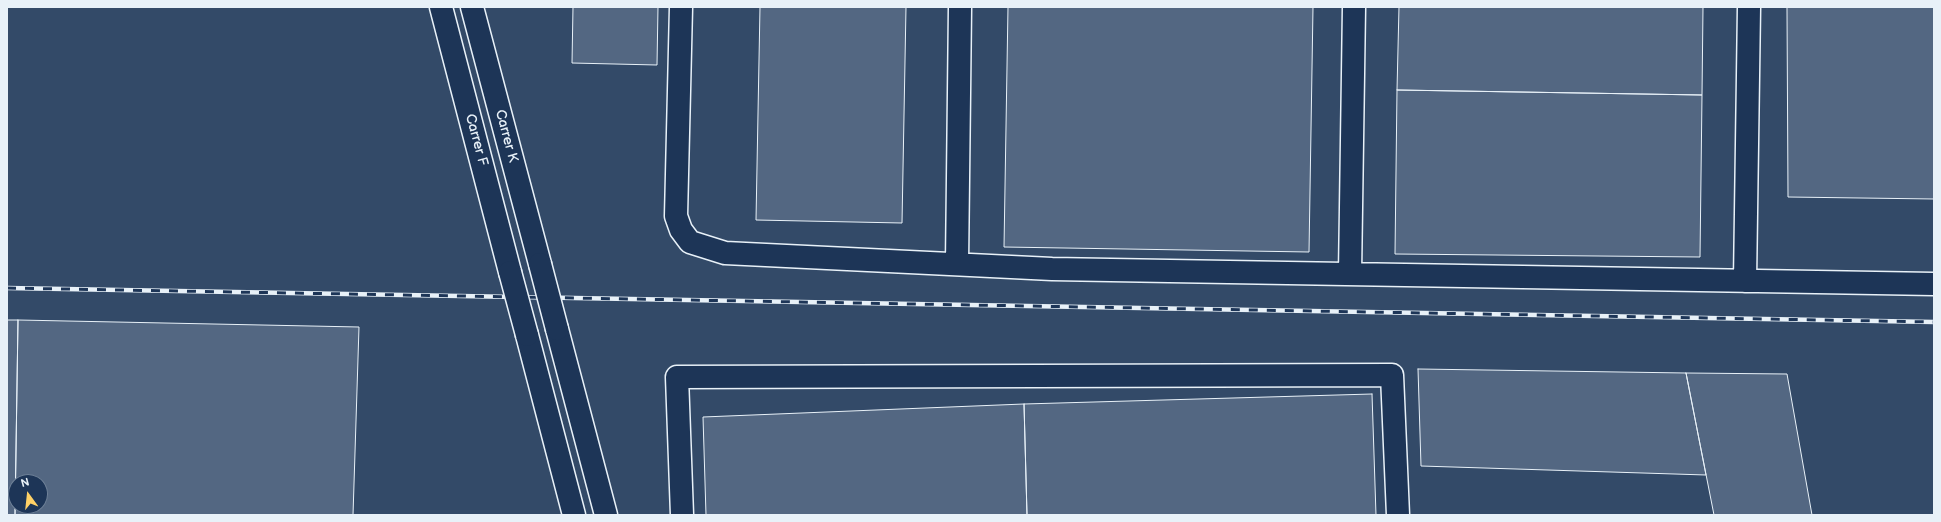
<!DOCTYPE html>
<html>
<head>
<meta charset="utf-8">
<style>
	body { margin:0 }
	#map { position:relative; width:1941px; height:522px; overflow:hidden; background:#253d5d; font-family:"Balsamiq Sans",sans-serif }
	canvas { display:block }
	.frame { position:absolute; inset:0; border:8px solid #e8f1f8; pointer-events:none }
	.north { position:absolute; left:8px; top:474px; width:40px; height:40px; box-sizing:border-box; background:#1d3557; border:1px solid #6e8097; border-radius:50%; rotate:345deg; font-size:11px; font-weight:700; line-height:16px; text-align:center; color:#e8f1f8 }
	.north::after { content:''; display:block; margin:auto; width:14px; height:18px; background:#ffd166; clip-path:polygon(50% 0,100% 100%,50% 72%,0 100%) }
</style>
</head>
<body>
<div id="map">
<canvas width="1941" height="522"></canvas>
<div class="frame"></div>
<div class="north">N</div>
</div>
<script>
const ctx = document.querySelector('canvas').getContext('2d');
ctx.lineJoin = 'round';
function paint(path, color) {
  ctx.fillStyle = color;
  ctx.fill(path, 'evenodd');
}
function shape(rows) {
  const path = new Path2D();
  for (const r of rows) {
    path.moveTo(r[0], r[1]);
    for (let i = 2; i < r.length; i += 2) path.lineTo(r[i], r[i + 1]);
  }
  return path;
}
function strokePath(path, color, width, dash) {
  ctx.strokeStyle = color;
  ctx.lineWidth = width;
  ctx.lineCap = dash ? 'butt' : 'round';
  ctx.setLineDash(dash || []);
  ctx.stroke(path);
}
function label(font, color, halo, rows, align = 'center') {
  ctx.font = font + ' "Balsamiq Sans",sans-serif';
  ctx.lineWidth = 3;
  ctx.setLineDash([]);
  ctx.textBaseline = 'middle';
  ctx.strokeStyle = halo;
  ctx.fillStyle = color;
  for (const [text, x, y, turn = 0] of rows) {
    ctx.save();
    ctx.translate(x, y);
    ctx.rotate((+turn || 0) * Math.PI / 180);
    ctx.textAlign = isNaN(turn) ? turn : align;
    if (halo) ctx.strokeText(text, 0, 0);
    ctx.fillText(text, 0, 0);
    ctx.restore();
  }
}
paint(shape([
	[7,7,1934,7,1934,515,7,515],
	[16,482,40,482,40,506,16,506]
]), '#334a68');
const building = shape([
	[573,7,658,7,657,65,572,63,573,7],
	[760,7,906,7,902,223,756,220,760,7],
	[1008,7,1313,7,1309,252,1004,247,1008,7],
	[1399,7,1703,7,1702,95,1397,90,1399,7],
	[1787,7,1934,7,1934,199,1788,197,1787,7],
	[1397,90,1702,95,1700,257,1395,254,1397,90],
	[7,320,18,320,15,515,7,515,7,320],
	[18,320,359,327,353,515,15,515,18,320],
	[16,482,40,482,40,506,16,506,16,482],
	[1418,369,1686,373,1706,475,1421,466,1418,369],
	[1686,373,1787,374,1812,515,1714,515,1686,373],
	[1372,394,1376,515,1027,515,1024,404,1372,394],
	[1024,404,1027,515,706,515,703,417,1024,404]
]);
paint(building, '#536782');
strokePath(building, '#e8f1f8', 1);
const minor = shape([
	[441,7,510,272],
	[472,7,540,264],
	[681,7,676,216,681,230,690,242,725,253,1052,269,1934,284],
	[957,264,960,7],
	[1350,274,1354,7],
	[1745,281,1749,7],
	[557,329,606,515],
	[527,335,574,515],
	[682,515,677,377,1392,375,1398,515]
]);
strokePath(minor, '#e8f1f8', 25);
strokePath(minor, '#1d3557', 22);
const rail = shape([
	[7,288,1934,322]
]);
strokePath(rail, '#e8f1f8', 4.5);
strokePath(rail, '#1d3557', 3, [9]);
const minorBridge = shape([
	[540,264,557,329],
	[510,272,527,335]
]);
strokePath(minorBridge, '#e8f1f8', 25, []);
strokePath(minorBridge, '#1d3557', 22);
label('14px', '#e8f1f8', '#1d3557', [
	["Carrer K",506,136,75],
	["Carrer F",476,140,75]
]);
</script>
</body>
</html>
